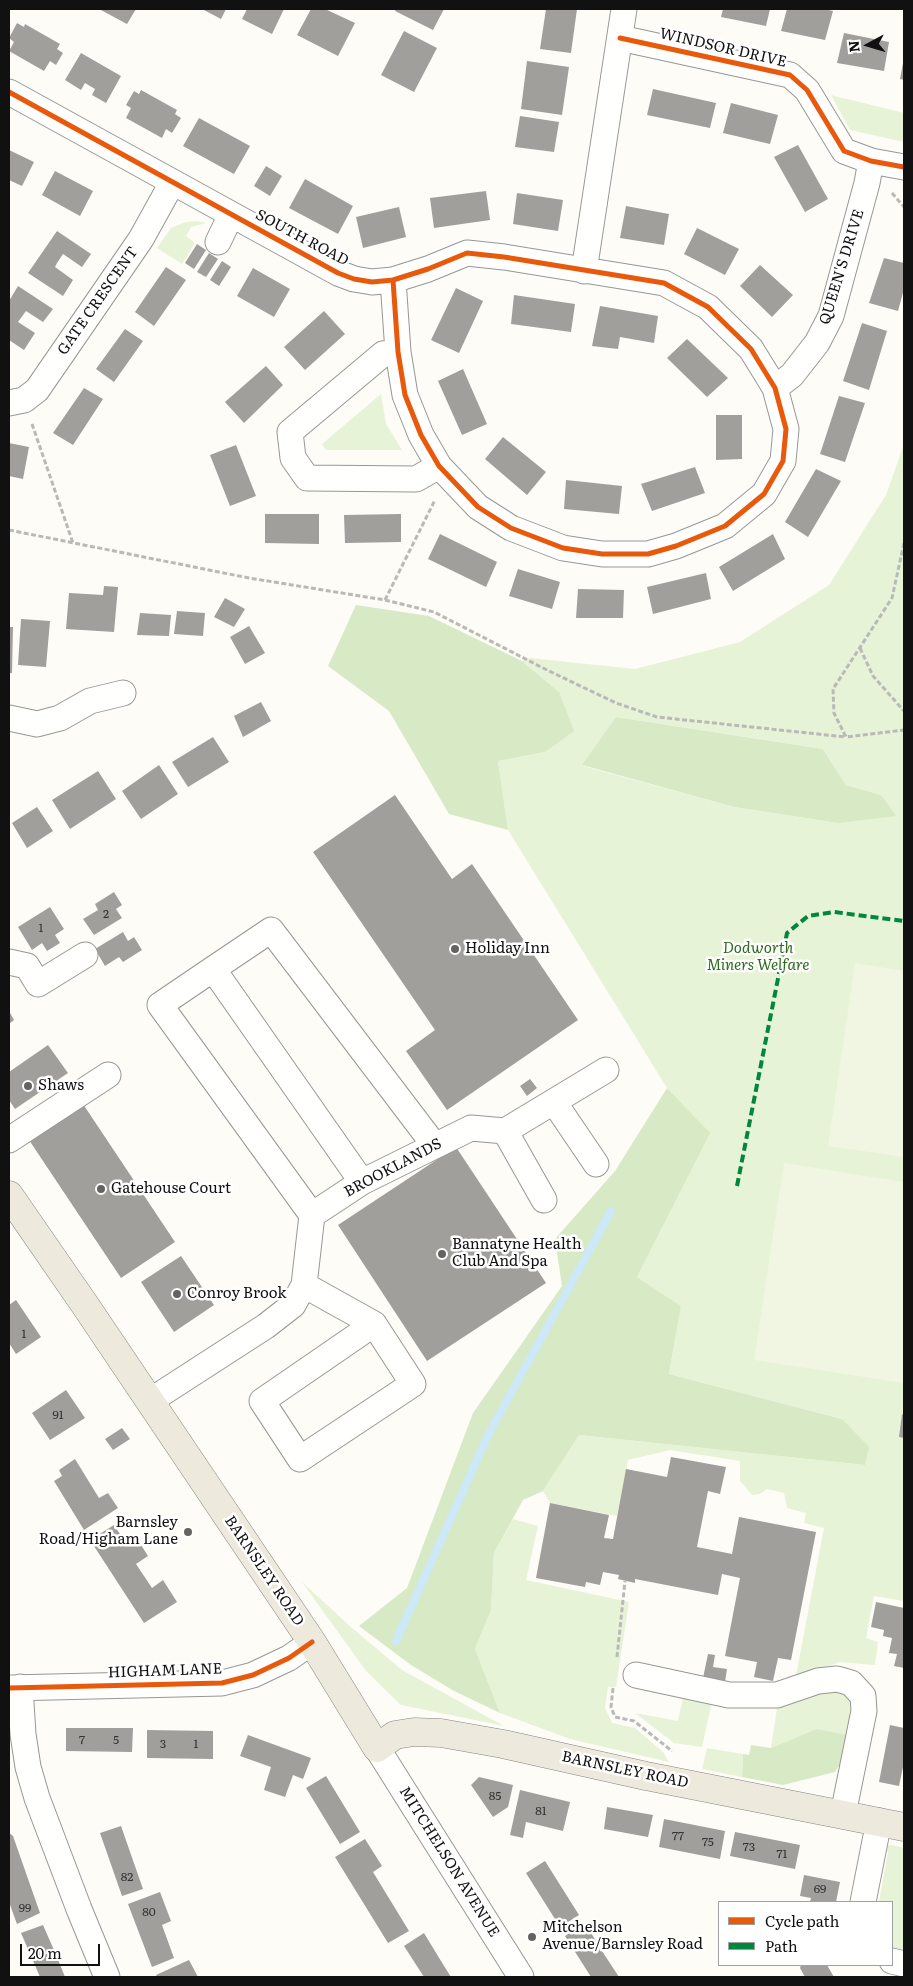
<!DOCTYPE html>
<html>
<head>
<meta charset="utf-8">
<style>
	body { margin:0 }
	#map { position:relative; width:913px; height:1986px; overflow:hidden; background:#fdfcf7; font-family:Literata,serif }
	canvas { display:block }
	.frame { position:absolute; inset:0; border:10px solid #111; pointer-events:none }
	.legend { position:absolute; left:718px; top:1901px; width:175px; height:65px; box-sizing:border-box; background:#fff; border:1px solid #a0a0a0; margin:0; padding:6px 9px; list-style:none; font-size:15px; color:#111 }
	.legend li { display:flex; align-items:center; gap:10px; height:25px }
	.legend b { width:25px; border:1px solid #a0a0a0 }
	.north { position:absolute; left:843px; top:20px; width:50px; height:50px; -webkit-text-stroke:4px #fff; paint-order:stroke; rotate:264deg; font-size:14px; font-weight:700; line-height:20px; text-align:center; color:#111 }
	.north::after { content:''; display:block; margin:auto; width:18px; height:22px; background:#111; clip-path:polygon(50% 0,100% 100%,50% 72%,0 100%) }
	.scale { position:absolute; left:20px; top:1944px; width:80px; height:22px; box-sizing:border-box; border:2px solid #111; border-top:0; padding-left:6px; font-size:15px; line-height:18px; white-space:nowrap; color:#111; -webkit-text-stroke:4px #fff; paint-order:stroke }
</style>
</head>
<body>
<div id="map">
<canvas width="913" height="1986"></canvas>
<div class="frame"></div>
<ul class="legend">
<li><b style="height:6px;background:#e8590c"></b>Cycle path</li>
<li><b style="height:6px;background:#00873e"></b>Path</li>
</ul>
<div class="north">N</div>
<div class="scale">20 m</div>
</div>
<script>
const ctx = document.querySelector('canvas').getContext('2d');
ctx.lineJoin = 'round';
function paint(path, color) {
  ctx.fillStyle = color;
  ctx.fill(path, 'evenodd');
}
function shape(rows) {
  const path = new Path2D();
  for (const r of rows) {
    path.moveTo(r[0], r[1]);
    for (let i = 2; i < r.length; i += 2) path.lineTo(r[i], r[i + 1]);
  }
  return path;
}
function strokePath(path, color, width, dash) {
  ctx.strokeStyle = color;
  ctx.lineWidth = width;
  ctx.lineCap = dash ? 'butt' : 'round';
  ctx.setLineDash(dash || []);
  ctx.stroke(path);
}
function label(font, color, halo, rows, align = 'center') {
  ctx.font = font + ' Literata,serif';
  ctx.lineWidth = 5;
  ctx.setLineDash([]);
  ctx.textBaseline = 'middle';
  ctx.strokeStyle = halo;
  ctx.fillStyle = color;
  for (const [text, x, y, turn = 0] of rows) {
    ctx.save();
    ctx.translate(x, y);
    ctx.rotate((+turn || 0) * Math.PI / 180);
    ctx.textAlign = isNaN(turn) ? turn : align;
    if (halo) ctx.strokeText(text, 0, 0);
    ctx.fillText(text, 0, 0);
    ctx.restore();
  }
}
paint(shape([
	[831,95,904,113,904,142,850,130],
	[197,221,206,223,191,227,186,236,195,243,182,264,157,248,171,228,186,222],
	[381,394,386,424,402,450,326,450,322,444],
	[904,444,904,1601,874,1596,866,1638,878,1642,875,1665,839,1662,795,1681,824,1528,804,1523,806,1513,787,1508,784,1493,767,1489,760,1494,752,1495,740,1481,740,1461,670,1450,628,1460,617,1516,550,1503,543,1491,579,1435,865,1465,842,1419,669,1374,681,1306,637,1277,709,1133,667,1088,508,830,498,761,545,752,559,692,522,661,530,658,635,669,740,642,829,585,886,495],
	[616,717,823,749,846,785,881,795,838,823,734,807,583,766],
	[513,1519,538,1526,526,1580,629,1602,616,1687,608,1687,605,1708,612,1723,635,1728,663,1752,669,1762,570,1739,500,1713,475,1649,491,1610,494,1553],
	[302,1582,352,1628,402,1670,504,1726,401,1705,366,1671],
	[821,1690,837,1690,850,1696,856,1709,846,1754,771,1748,777,1708,784,1701],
	[683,1697,712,1701,702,1747,674,1743,635,1713,678,1721],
	[707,1748,743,1754,742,1777,702,1769],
	[892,1845,904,1848,904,1951,892,1948,892,1902,879,1902,888,1852,882,1849,883,1846]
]), '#e7f3d7');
paint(shape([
	[356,605,429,616,522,661,559,692,574,731,545,752,498,761,508,830,449,814,389,711,328,666],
	[616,717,823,749,846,785,881,795,896,816,838,823,734,807,582,765],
	[667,1088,710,1133,637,1277,681,1306,669,1374,842,1419,869,1447,865,1465,579,1435,543,1491,523,1500,494,1553,491,1610,475,1649,500,1713,454,1691,411,1665,359,1626,407,1588,473,1413,562,1286,555,1239,615,1171],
	[817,1729,846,1735,846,1754,835,1772,783,1785,742,1777,743,1754,749,1755,751,1745,771,1748]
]), '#d8eac5');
paint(shape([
	[855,963,904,971,904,1157,828,1146],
	[784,1163,904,1182,904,1383,754,1360]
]), '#f0f6e1');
strokePath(shape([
	[396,1641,489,1433,611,1211]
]), '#cde8f7', 8);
paint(shape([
	[99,9,136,9,127,24],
	[202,9,226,9,221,19],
	[247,9,284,9,272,34,242,19],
	[311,9,325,9,355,23,338,56,297,35],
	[396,9,444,9,433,30,395,11],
	[546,9,577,9,571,53,540,49],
	[723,9,770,9,766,26,721,17],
	[787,9,824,9,833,11,825,40,781,31],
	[17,23,24,27,25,24,60,44,57,49,63,53,56,65,50,61,44,71,9,51,14,42,9,38],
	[404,31,437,48,414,92,381,75],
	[844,33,889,42,884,71,837,63],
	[81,53,121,76,106,103,92,95,95,89,85,83,81,90,65,80],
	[527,61,569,67,562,115,521,109],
	[903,63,904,63,904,80,900,79],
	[653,89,716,103,710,128,647,115],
	[141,90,177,110,175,114,181,118,172,133,166,129,162,138,126,118,131,108,126,105,134,91,139,94],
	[731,103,778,115,770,144,723,133],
	[520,116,559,122,554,152,515,147],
	[199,118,250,146,234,174,183,146],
	[798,145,828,199,805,212,774,157],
	[9,150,34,162,22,186,9,180],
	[266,166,282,176,270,196,254,186],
	[55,171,93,191,80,216,42,195],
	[305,179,353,206,338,234,289,208],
	[486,191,490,220,434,228,430,198],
	[517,193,563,200,558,231,513,224],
	[626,206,669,214,664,245,620,238],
	[399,207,406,237,363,248,356,217],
	[697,228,739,249,725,275,684,254],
	[57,231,91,254,82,267,63,254,57,263,55,267,73,280,63,296,28,273],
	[197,244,206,250,194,269,185,263],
	[209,253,218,259,206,277,197,272],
	[884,258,904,263,904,289,898,311,869,303],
	[222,261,231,267,219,286,210,280],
	[760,265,793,295,772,317,740,286],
	[166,267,186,280,154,326,135,312],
	[253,268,290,289,274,317,237,296],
	[18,286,53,309,43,322,26,311,18,322,35,333,24,350,9,340,9,301],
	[456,288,483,301,459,353,431,340],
	[514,295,575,304,571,332,511,324],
	[600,306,658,316,654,343,620,337,618,349,592,346],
	[324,311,345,334,305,370,284,347],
	[862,323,887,331,869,390,843,381],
	[125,329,143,341,114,382,96,369],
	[687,339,728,378,707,397,667,358],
	[266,366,283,385,244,423,225,402],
	[463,369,487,424,462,435,438,381],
	[84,388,103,399,73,445,53,433],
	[839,396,865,403,845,462,820,454],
	[716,415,742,415,742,459,716,460],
	[503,437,546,472,527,495,485,459],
	[9,443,29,447,23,479,9,476],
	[236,445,256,496,230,506,210,455],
	[695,467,705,493,652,511,641,484],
	[816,469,841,481,808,537,785,522],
	[566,480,622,486,619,514,564,509],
	[265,514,319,514,319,544,265,543],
	[401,514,401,542,345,543,344,515],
	[440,534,497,562,486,587,428,559],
	[773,534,785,559,733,591,719,567],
	[518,569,560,582,552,609,509,596],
	[706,573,711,599,653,614,647,587],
	[104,586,118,587,114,632,66,629,69,593,103,595],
	[578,589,624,590,623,618,576,618],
	[225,598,245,609,234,627,214,617],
	[177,611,205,613,203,636,174,634],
	[140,613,171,615,169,636,137,635],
	[21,619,50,621,46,667,18,665],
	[249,626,265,653,245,664,230,637],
	[9,627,13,627,12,673,9,673],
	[261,702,271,721,243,737,234,716],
	[213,737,229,762,188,787,172,762],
	[159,765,178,794,141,819,122,791],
	[98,771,116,799,70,829,52,800],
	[395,795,452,879,472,864,578,1020,447,1110,406,1051,435,1030,313,852],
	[37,807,53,831,27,848,12,823],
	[114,892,122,905,116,909,122,918,94,935,83,919,98,910,95,904],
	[50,907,64,929,55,935,60,943,47,951,42,943,32,950,18,927],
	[123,932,128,941,134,937,142,950,123,962,119,957,105,966,95,949],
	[9,1011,14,1020,9,1024],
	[48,1045,68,1073,15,1109,9,1100,9,1072],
	[530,1079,537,1088,527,1096,520,1086],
	[81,1101,175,1242,121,1278,27,1137],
	[456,1147,546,1283,427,1361,338,1225],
	[181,1256,214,1305,174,1332,141,1282],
	[16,1300,41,1337,16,1354,9,1343,9,1305],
	[66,1390,85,1418,50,1440,32,1413],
	[902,1414,904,1415,904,1438,899,1437],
	[122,1428,130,1439,113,1450,105,1439],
	[671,1457,726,1467,720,1494,708,1491,697,1547,732,1554,739,1517,816,1532,791,1660,778,1658,773,1681,754,1677,757,1662,725,1656,740,1578,722,1574,718,1595,635,1579,635,1583,618,1579,619,1575,603,1572,600,1585,586,1582,585,1587,536,1578,550,1503,609,1515,604,1538,613,1539,626,1469,667,1477],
	[75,1459,99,1498,108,1493,118,1508,84,1530,54,1481,62,1476,59,1470],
	[114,1525,126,1543,136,1537,148,1556,136,1564,152,1588,163,1580,177,1602,144,1623,90,1540],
	[876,1602,904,1608,904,1668,894,1666,897,1654,889,1653,892,1638,883,1636,884,1630,871,1627],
	[708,1654,715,1655,713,1667,727,1669,725,1682,703,1678],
	[890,1725,904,1728,904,1767,903,1767,899,1786,879,1782],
	[66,1728,133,1728,132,1752,66,1751],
	[147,1730,213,1731,213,1759,147,1758],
	[248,1735,311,1758,303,1779,293,1775,285,1797,264,1790,271,1767,240,1756],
	[326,1776,360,1832,340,1844,306,1788],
	[479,1777,513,1785,508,1807,493,1817,471,1785],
	[520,1790,570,1802,563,1831,526,1822,523,1838,510,1835],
	[607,1807,653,1815,648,1837,604,1829],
	[664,1819,725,1831,720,1859,659,1847],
	[121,1826,143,1889,122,1896,100,1833],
	[735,1832,800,1845,795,1869,730,1856],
	[9,1833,13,1836,40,1913,17,1924,9,1902],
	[365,1839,382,1866,373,1872,409,1931,388,1943,335,1857],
	[545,1861,579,1915,560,1927,526,1873],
	[804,1875,840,1882,836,1902,810,1902,811,1898,800,1896],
	[160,1892,171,1921,162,1925,174,1958,152,1967,128,1904],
	[585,1923,602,1951,619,1977,591,1977,565,1936],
	[43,1925,57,1957,65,1977,40,1977,21,1933],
	[424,1933,441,1961,451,1977,424,1977,404,1946],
	[189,1960,198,1977,157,1977,156,1975],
	[801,1965,827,1965,834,1977,805,1977,800,1968]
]), '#a19f9c');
const minor = shape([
	[620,38,790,75,807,90,844,151,871,161,904,167],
	[9,92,338,273,354,279,372,282,393,280,428,269,467,253,504,257,664,283,708,307,751,349,775,388,786,429,783,461,764,494,725,526,676,546,648,554,602,554,563,548,511,528,478,507,439,466,421,435,405,395,398,352,393,280],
	[218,242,231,215],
	[584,271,624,9],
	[398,352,383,354,290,432,293,458,307,478,416,479,439,466],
	[775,388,792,375,817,343,831,316,867,183,871,161],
	[9,403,24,400,37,390,141,239,172,183],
	[9,718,37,724,60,718,90,701,123,693],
	[9,962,27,966,38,984,85,955],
	[213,969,271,930,435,1146],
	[554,1102,596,1164],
	[505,1131,544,1200],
	[9,1140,108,1075],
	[312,1215,160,1005,213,969,362,1182],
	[304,1285,374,1324,413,1384,300,1459,262,1401,374,1324],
	[150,1401,266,1326,293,1305,304,1285,312,1215,362,1182,471,1128,505,1131,606,1070],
	[636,1675,729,1695,777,1695,818,1681,837,1679,851,1683,863,1696,864,1711,843,1814],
	[20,1687,23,1734,28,1767,37,1798,79,1909,107,1977],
	[9,1688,222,1683,253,1675,289,1658,312,1642],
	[377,1748,521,1977],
	[863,1902,879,1821],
	[892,1961,904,1964]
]);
const major = shape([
	[9,1195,85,1305,312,1642,377,1748,395,1735,414,1732,441,1733,503,1744,646,1776,904,1827]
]);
strokePath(minor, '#979795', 27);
strokePath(major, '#858482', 29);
strokePath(shape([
	[892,193,904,207],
	[32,424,73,543],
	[9,530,249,578,385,600,434,612,547,670,616,703,657,717,846,737],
	[904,543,892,598,833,689,834,713,846,737,904,730],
	[385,600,435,500],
	[860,648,873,676,904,711],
	[617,1657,625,1581],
	[613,1688,611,1707,615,1717,634,1721,672,1751]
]), '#b9b9b8', 3, [5, 2.5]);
strokePath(minor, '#fffffe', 25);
strokePath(major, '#ede9dc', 28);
strokePath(shape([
	[737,1186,787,933,808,916,834,912,904,921]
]), '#00873e', 4, [8, 4]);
strokePath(shape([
	[620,38,790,75,807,90,844,151,871,161,904,167],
	[9,92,338,273,354,279,372,282,393,280,428,269,467,253,504,257,664,283,708,307,751,349,775,388,786,429,783,461,764,494,725,526,676,546,648,554,602,554,563,548,511,528,478,507,439,466,421,435,405,395,398,352,393,280],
	[9,1688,222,1683,253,1675,289,1658,312,1642]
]), '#e8590c', 5);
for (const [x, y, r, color] of [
	[455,949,5,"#646362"],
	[28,1086,5,"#646362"],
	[101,1189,5,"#646362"],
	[442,1254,5,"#646362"],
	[177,1294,5,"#646362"],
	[188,1532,5,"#646362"],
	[532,1937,5,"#646362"]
]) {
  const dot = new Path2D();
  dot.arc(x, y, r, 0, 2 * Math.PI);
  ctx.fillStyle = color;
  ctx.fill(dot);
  strokePath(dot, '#fff', 2);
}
label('12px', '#353434', null, [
	["2",106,914],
	["1",41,928],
	["1",24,1334],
	["91",58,1415],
	["7",82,1740],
	["5",116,1740],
	["3",163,1744],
	["1",196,1744],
	["85",495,1796],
	["81",541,1811],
	["77",678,1836],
	["75",708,1842],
	["73",749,1847],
	["71",782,1854],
	["82",127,1877],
	["69",820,1889],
	["99",25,1908],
	["80",149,1912]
]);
label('15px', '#111', '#fff', [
	["WINDSOR DRIVE",723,48,13],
	["SOUTH ROAD",302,238,28],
	["QUEEN'S DRIVE",842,267,-73],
	["GATE CRESCENT",98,301,-55],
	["BROOKLANDS",393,1168,-28],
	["BARNSLEY ROAD",264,1571,56],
	["HIGHAM LANE",165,1671,-2],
	["BARNSLEY ROAD",625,1770,12],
	["MITCHELSON AVENUE",449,1862,58]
]);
label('15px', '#111', '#fff', [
	["Holiday Inn",465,949],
	["Shaws",38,1086],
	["Gatehouse Court",111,1189],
	["Bannatyne Health",452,1245],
	["Club And Spa",452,1262],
	["Conroy Brook",187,1294],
	["Barnsley",178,1523,"right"],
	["Road/Higham Lane",178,1540,"right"],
	["Mitchelson",542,1928],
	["Avenue/Barnsley Road",542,1945]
], 'left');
label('italic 15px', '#2f6b1f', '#fff', [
	["Dodworth",758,949],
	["Miners Welfare",758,966]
]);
</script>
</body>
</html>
